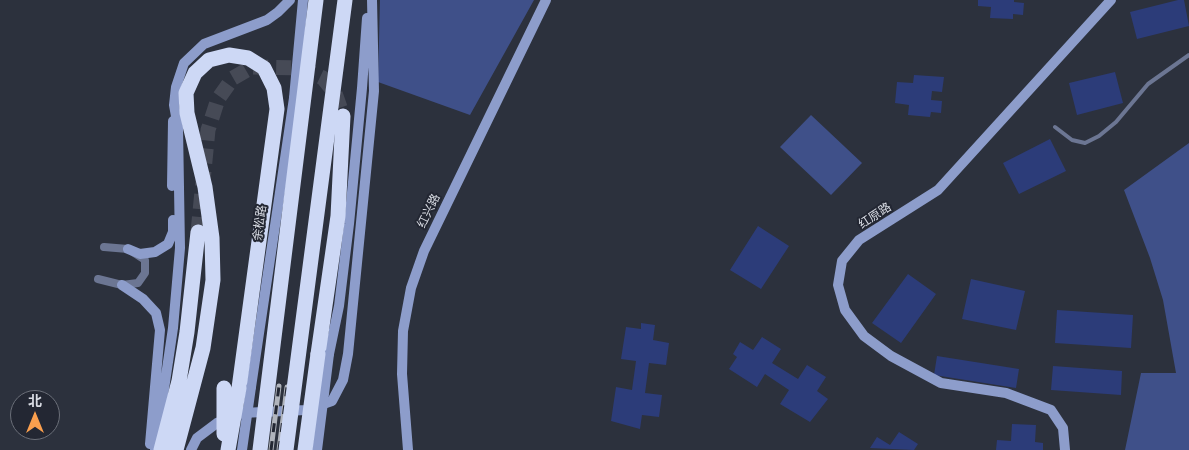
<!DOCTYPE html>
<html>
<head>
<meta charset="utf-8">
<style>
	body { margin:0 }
	#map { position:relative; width:1189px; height:450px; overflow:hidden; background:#2c313d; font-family:"Noto Serif","Noto Sans SC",serif }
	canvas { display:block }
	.north { position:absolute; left:10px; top:390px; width:50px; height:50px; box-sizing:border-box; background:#232733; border:1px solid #6b6f79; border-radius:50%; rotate:0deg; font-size:14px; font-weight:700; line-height:20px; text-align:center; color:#d8dbe3 }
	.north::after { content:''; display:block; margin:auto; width:18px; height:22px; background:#fa9f4e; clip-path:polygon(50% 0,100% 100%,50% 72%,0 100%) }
</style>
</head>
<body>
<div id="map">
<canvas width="1189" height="450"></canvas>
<div class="north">北</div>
</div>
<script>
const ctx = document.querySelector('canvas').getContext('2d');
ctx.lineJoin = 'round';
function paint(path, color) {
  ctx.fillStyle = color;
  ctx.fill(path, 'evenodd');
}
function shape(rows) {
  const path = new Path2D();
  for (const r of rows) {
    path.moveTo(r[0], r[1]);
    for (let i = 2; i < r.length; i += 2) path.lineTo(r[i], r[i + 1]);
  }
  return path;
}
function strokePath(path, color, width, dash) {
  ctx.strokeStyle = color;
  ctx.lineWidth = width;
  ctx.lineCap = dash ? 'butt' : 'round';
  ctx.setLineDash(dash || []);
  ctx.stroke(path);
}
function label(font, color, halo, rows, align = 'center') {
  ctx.font = font + ' "Noto Serif","Noto Sans SC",serif';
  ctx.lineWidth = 4;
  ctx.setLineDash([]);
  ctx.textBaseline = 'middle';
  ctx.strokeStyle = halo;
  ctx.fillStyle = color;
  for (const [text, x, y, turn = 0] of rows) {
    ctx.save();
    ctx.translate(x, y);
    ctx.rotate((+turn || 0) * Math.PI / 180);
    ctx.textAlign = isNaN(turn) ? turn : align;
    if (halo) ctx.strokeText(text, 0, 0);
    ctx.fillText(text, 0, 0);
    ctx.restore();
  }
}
paint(shape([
	[380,0,534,0,470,115,378,82],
	[811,115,862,163,831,195,780,147],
	[1189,143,1189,450,1125,450,1141,373,1176,373,1163,300,1150,258,1124,190]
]), '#3f5089');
paint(shape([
	[978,0,1014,0,1014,2,1024,3,1023,15,1013,14,1013,19,990,18,991,7,978,6],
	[1178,0,1184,0,1189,26,1137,39,1130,12],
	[1115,72,1123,103,1077,115,1069,83],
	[914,75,944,77,942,92,932,91,931,100,942,101,941,113,931,112,930,117,908,115,909,105,895,103,897,82,913,83],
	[1050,139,1066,171,1019,194,1003,163],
	[758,226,789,246,761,289,730,270],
	[908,274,936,294,901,343,872,323],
	[971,279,1025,291,1016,330,962,319],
	[1057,310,1133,315,1131,348,1055,343],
	[641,323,655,325,653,340,669,343,666,365,649,363,645,393,662,395,659,417,642,415,640,429,611,421,616,387,632,390,636,361,621,359,626,327,641,329],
	[762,337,781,349,772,363,798,379,807,365,826,377,817,391,828,399,810,422,780,404,789,390,765,374,757,387,729,369,737,357,733,354,740,342,753,350],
	[937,356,1019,369,1016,388,934,375],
	[1053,366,1122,371,1121,395,1051,390],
	[1012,424,1036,425,1035,442,1043,443,1043,450,996,450,997,440,1011,441],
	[899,432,918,444,914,450,870,448,877,437,890,445]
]), '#2c3c79');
strokePath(shape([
	[198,232,208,130,218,99,233,78,252,67,302,68,323,78,335,93,343,116]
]), '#464a56', 15, [15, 8]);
strokePath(shape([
	[1055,127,1072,140,1085,143,1099,136,1116,122,1148,84,1189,55]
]), '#6c7693', 4);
strokePath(shape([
	[98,279,122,285,138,283,145,273,145,260,128,249,104,247]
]), '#6c7693', 8);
strokePath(shape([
	[172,186,173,121],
	[128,249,140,254,155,252,168,244,173,232,173,220],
	[122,285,143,299,156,313,160,330,150,444],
	[329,354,339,306,349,224,362,88,367,18],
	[251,387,294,98],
	[155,450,173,328,180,248,178,127,174,105,176,87,184,63,204,44,267,20,278,12,290,0],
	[191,450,197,438,217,423,242,413,306,410,332,401,343,380,348,354,374,91,372,0],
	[408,450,402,374,403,331,411,288,424,251,546,0],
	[1065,450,1063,428,1051,410,1006,393,941,383,891,356,864,336,845,310,838,285,842,261,859,240,938,190,1111,0]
]), '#8d9dcb', 10);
strokePath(shape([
	[318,354,338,216,343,116],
	[161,450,179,381,187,332,198,232],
	[176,450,203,348,213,280,212,238,205,187,187,113,186,93,195,73,209,60,229,55,248,58,264,68,274,88,277,109,239,388]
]), '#cdd8f5', 15);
const rail = shape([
	[271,450,279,386],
	[279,450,287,387]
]);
strokePath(rail, '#b0b4bc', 5);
strokePath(rail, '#232733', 3, [9]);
strokePath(shape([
	[294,98,303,0],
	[242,450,251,387],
	[317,450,329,354]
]), '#8d9dcb', 10);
strokePath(shape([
	[224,388,224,434],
	[228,450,239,388],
	[260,450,316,0],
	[286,450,345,0],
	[305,450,318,354]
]), '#cdd8f5', 15);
label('12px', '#d8dbe3', '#232733', [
	["红兴路",429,211,-64],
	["红原路",875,216,-33],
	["余松路",260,223,-82]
]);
</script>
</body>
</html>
